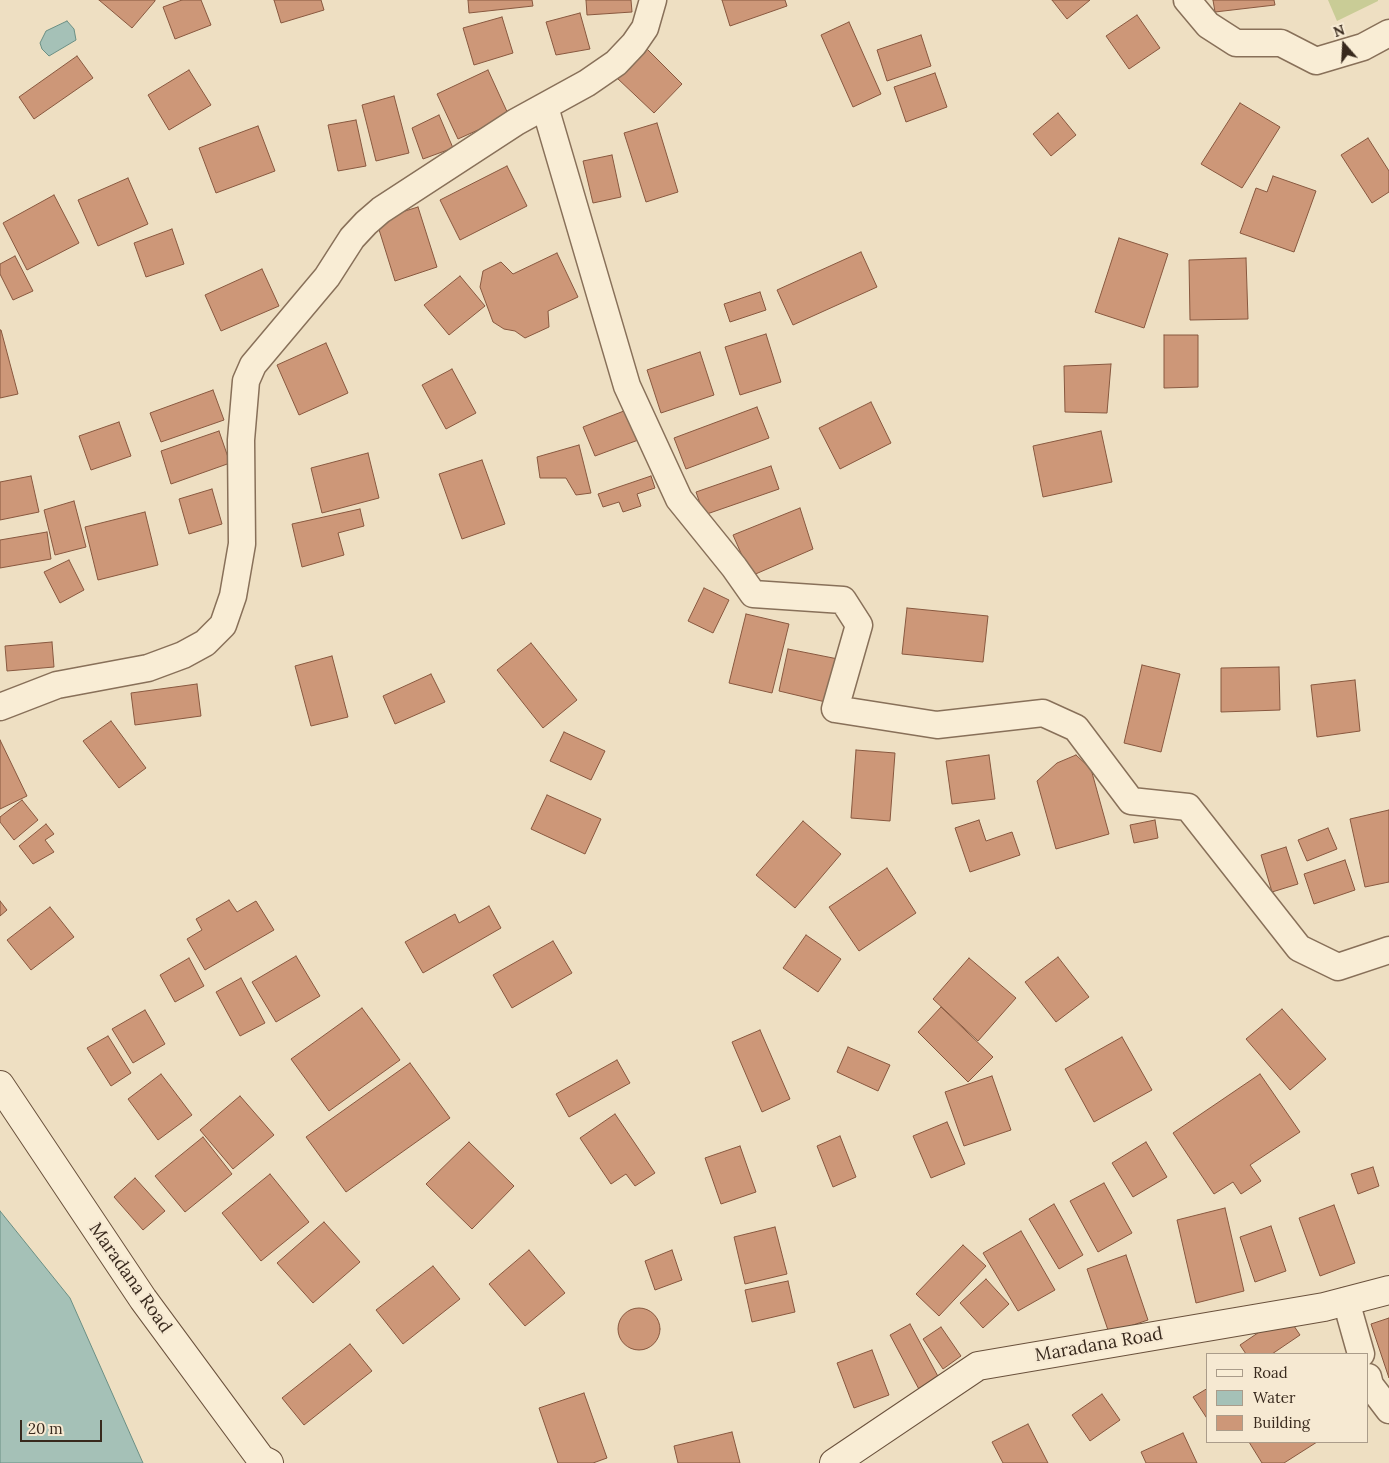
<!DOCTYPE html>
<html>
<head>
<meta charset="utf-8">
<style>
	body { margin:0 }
	#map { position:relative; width:1389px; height:1463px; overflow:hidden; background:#eedfc2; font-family:Lora,serif }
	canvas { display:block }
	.legend { position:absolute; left:1206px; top:1353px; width:162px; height:90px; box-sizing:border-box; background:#f6e9d2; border:1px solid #aa9c8a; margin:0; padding:6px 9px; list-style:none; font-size:15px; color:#38291d }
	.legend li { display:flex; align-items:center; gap:10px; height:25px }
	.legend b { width:25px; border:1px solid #aa9c8a }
	.north { position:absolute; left:1319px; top:20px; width:50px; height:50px; -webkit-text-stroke:4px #f6e9d2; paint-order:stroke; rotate:341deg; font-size:14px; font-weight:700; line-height:20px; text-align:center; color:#38291d }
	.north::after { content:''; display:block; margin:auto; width:18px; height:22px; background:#38291d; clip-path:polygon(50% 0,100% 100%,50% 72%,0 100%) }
	.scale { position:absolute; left:20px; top:1420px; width:82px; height:22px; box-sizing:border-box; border:2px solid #38291d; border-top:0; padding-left:6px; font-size:15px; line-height:18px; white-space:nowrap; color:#38291d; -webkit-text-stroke:4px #f6e9d2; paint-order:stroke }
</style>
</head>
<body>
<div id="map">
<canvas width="1389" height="1463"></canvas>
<ul class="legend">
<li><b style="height:6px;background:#f9edd5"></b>Road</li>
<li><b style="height:14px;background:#a5c1b7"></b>Water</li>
<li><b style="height:14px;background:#cd9778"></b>Building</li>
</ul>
<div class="north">N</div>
<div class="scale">20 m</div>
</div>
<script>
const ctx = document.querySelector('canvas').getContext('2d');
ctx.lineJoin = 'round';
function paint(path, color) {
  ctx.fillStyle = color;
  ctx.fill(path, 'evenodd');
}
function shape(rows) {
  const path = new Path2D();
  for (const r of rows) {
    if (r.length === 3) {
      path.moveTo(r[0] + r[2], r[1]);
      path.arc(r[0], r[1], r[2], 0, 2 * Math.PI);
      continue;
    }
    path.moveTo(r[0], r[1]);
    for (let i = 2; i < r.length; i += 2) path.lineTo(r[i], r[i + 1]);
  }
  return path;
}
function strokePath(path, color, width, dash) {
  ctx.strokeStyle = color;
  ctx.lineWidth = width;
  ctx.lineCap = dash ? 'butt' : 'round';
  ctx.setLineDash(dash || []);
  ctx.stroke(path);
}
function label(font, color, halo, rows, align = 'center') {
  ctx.font = font + ' Lora,serif';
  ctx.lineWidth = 4.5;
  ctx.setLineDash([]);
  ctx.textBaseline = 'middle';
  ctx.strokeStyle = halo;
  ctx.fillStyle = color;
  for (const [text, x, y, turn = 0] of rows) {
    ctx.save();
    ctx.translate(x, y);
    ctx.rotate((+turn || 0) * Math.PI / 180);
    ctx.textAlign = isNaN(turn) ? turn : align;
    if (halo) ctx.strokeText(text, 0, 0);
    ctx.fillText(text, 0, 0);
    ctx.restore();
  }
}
paint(shape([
	[1328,0,1378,0,1378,1,1337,21]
]), '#c9cc96');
const water = shape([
	[67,21,74,29,76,40,49,56,42,49,40,43,46,31,67,21],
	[0,1211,70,1298,143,1463,0,1463,0,1211]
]);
paint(water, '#a5c1b7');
strokePath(water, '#6b8f84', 1);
const building = shape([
	[99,0,155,0,155,1,132,28,99,0],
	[182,0,201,0,211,25,175,39,163,7,182,0],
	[274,0,321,0,324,10,281,23,274,0],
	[468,0,532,0,533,6,469,13,468,0],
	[586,0,631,0,632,12,587,15,586,0],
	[722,0,785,0,787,6,730,26,722,0],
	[1052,0,1090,0,1067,19,1052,0],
	[1213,0,1274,0,1275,5,1215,12,1213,0],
	[580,13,590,49,556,55,546,22,580,13],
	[1137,15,1160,48,1129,69,1106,36,1137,15],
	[502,17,513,53,474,65,463,28,502,17],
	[849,22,881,94,853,107,821,35,849,22],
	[921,35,931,66,887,81,877,50,921,35],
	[646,48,682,84,654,113,617,78,646,48],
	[77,56,93,78,34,119,19,97,77,56],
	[189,70,211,105,169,130,148,95,189,70],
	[488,70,509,116,458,139,437,94,488,70],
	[935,73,947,107,906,122,894,87,935,73],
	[394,96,409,153,376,161,362,105,394,96],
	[1240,103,1280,127,1242,188,1201,164,1240,103],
	[1058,113,1076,135,1051,156,1033,134,1058,113],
	[439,115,453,148,423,159,412,128,439,115],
	[356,120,366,166,338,171,328,125,356,120],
	[657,123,678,192,646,202,624,133,657,123],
	[258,126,275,171,216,193,199,148,258,126],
	[1368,138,1389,171,1389,192,1372,203,1341,155,1368,138],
	[612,155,621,197,593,203,583,161,612,155],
	[507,166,527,206,460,240,440,200,507,166],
	[1273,176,1316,191,1294,252,1240,233,1256,188,1267,192,1273,176],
	[128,178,148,224,98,246,78,200,128,178],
	[54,195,79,243,27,270,3,223,54,195],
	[418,207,437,267,395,281,376,220,418,207],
	[172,229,184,264,146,277,134,243,172,229],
	[1119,238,1168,254,1144,328,1095,312,1119,238],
	[861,252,877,287,793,325,777,290,861,252],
	[557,253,578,297,548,311,549,327,525,338,515,331,504,329,493,322,480,287,483,271,501,262,513,274,557,253],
	[15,256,33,291,13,300,0,274,0,264,15,256],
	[1246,258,1248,319,1190,320,1189,260,1246,258],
	[262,269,279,306,221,331,205,295,262,269],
	[460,276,485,306,449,335,424,305,460,276],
	[760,292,766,310,730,322,724,304,760,292],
	[0,330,1,330,18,394,0,398,0,330],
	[766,334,781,382,740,395,725,347,766,334],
	[1164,335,1198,335,1198,387,1164,388,1164,335],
	[326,343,348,393,299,415,277,365,326,343],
	[700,352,714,395,661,413,647,370,700,352],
	[1111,364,1107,413,1065,412,1064,366,1111,364],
	[452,369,476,413,446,429,422,385,452,369],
	[213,390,224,420,161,442,150,413,213,390],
	[871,402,891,443,840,469,819,428,871,402],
	[757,407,769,438,686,469,674,438,757,407],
	[629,409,641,439,595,456,583,427,629,409],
	[119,422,131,456,91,470,79,436,119,422],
	[219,431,230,463,171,484,161,451,219,431],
	[1101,431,1112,482,1043,497,1033,446,1101,431],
	[579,445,591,493,576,495,566,478,540,478,537,457,579,445],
	[368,453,379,498,322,513,311,468,368,453],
	[482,460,505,524,462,539,439,474,482,460],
	[771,466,779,489,704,515,696,492,771,466],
	[31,476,39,512,0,520,0,482,31,476],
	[651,476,655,488,637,494,641,506,623,512,619,502,603,507,598,494,651,476],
	[212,489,222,524,189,534,179,499,212,489],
	[74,501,86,547,55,555,44,510,74,501],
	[800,508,813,549,751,576,733,535,800,508],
	[360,509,364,526,338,533,344,555,302,567,292,524,360,509],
	[145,512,158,565,98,580,85,527,145,512],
	[47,532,51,559,0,568,0,540,47,532],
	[69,560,84,590,60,603,44,572,69,560],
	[704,588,729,600,713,633,688,621,704,588],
	[907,608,988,616,983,662,902,654,907,608],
	[746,614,789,624,772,693,729,683,746,614],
	[52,642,54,667,7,671,5,646,52,642],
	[531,643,577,700,543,728,497,670,531,643],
	[788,649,843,660,834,704,779,691,788,649],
	[332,656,348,717,311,726,295,666,332,656],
	[1142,665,1180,674,1161,752,1124,743,1142,665],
	[1279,667,1280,710,1221,712,1221,668,1279,667],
	[431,674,445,702,395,724,383,696,431,674],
	[1355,680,1360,731,1317,737,1311,685,1355,680],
	[197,684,201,716,135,725,131,693,197,684],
	[111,721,146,768,119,788,83,741,111,721],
	[564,732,605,751,591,780,550,761,564,732],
	[0,740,27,796,0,809,0,740],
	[856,750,895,753,890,821,851,818,856,750],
	[989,755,995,799,952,804,946,761,989,755],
	[1076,755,1091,769,1109,834,1056,849,1037,781,1057,763,1076,755],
	[547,795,601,819,585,854,531,829,547,795],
	[22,800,38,820,14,840,0,822,0,817,22,800],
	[1389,810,1389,882,1365,887,1350,819,1389,810],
	[979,820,986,841,1012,832,1020,855,970,872,955,828,979,820],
	[1155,820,1158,838,1134,843,1130,825,1155,820],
	[803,821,841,854,795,908,756,875,803,821],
	[46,824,54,834,45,840,54,852,33,864,19,846,46,824],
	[1328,828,1337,849,1307,861,1298,840,1328,828],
	[1286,847,1298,884,1272,892,1261,855,1286,847],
	[1345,860,1355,890,1314,904,1304,874,1345,860],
	[887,868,916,913,859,951,829,907,887,868],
	[229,900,237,912,256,901,274,930,205,970,187,939,202,930,196,919,229,900],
	[0,901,7,910,0,916,0,901],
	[489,906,501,928,423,973,405,942,455,914,459,923,489,906],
	[50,907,74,937,31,970,7,940,50,907],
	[806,935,841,959,818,992,783,968,806,935],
	[553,941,572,973,512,1008,493,975,553,941],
	[296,956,320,996,276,1022,252,982,296,956],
	[1058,957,1089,997,1056,1022,1025,982,1058,957],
	[189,958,204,986,175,1002,160,975,189,958],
	[969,958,1016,998,978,1041,933,999,969,958],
	[241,978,265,1023,240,1036,216,992,241,978],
	[941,1007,993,1057,968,1082,918,1032,941,1007],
	[362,1008,400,1060,329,1111,291,1059,362,1008],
	[1282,1009,1326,1059,1290,1090,1246,1039,1282,1009],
	[145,1010,165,1044,133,1063,112,1029,145,1010],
	[760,1030,790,1099,762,1112,732,1042,760,1030],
	[108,1036,131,1073,111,1086,87,1048,108,1036],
	[1122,1037,1152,1090,1094,1122,1065,1069,1122,1037],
	[848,1047,890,1065,878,1091,837,1072,848,1047],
	[617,1060,630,1083,569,1117,556,1094,617,1060],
	[410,1063,450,1118,346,1192,306,1137,410,1063],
	[161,1074,192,1115,158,1140,128,1099,161,1074],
	[1260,1074,1300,1132,1250,1165,1261,1181,1241,1194,1233,1182,1214,1194,1173,1133,1260,1074],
	[992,1076,1011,1130,964,1146,945,1092,992,1076],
	[240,1096,274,1135,233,1169,200,1130,240,1096],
	[615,1114,655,1173,635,1186,626,1174,611,1184,580,1138,615,1114],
	[947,1122,965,1164,931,1178,913,1136,947,1122],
	[840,1136,856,1177,833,1187,817,1146,840,1136],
	[203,1137,232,1174,185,1212,155,1176,203,1137],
	[469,1142,514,1186,472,1229,426,1184,469,1142],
	[1146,1142,1167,1177,1133,1197,1112,1163,1146,1142],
	[740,1146,756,1192,721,1204,705,1158,740,1146],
	[1373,1167,1379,1186,1358,1194,1351,1174,1373,1167],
	[270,1174,309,1222,261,1261,222,1213,270,1174],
	[135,1178,165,1211,143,1230,114,1197,135,1178],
	[1104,1183,1132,1233,1098,1252,1070,1201,1104,1183],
	[1054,1204,1083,1255,1059,1269,1029,1219,1054,1204],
	[1334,1205,1355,1263,1320,1276,1299,1218,1334,1205],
	[1225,1208,1244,1291,1196,1303,1177,1220,1225,1208],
	[324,1222,360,1262,313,1303,277,1263,324,1222],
	[1271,1226,1286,1271,1255,1282,1240,1237,1271,1226],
	[775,1227,787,1274,745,1284,734,1237,775,1227],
	[1021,1231,1055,1290,1018,1311,983,1253,1021,1231],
	[963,1245,986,1266,939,1316,916,1294,963,1245],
	[529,1250,565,1293,525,1326,489,1284,529,1250],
	[672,1250,682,1280,655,1290,645,1261,672,1250],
	[1126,1255,1148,1320,1109,1333,1087,1269,1126,1255],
	[433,1266,460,1299,403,1344,376,1310,433,1266],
	[986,1279,1009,1304,983,1328,960,1303,986,1279],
	[788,1281,795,1312,752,1322,745,1290,788,1281],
	[639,1329,21],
	[1286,1314,1300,1335,1272,1354,1246,1354,1240,1345,1286,1314],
	[1389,1318,1389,1378,1371,1324,1389,1318],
	[910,1324,941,1382,921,1393,890,1335,910,1324],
	[941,1327,961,1356,943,1369,923,1339,941,1327],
	[350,1344,372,1371,304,1425,282,1398,350,1344],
	[872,1350,889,1395,854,1408,837,1363,872,1350],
	[1208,1388,1208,1420,1193,1397,1208,1388],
	[584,1393,607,1458,593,1463,558,1463,539,1408,584,1393],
	[1102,1394,1120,1420,1090,1441,1072,1415,1102,1394],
	[1028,1424,1048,1463,1003,1463,992,1442,1028,1424],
	[732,1432,740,1463,678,1463,674,1446,732,1432],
	[1183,1433,1197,1463,1146,1463,1141,1452,1183,1433],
	[1249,1442,1317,1442,1284,1463,1262,1463,1249,1442]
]);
paint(building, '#cd9778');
strokePath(building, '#88583f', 1);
const street = shape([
	[1187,0,1208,25,1236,43,1281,43,1316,61,1363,47,1389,33],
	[545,107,627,386,679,499,734,567,753,594,843,600,859,625,835,709,937,725,1043,713,1076,728,1131,801,1188,807,1299,948,1338,967,1389,950],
	[0,707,57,685,148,668,183,655,205,643,223,625,233,596,242,544,241,440,246,381,253,365,327,277,352,238,366,223,381,210,516,122,587,83,616,63,634,44,645,28,653,0],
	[1346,1301,1361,1354],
	[1368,1377,1370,1385,1389,1410]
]);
const secondary = shape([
	[0,1085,143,1299,261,1459,269,1463],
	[834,1463,978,1366,1324,1307,1389,1290]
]);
strokePath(street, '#887059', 29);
strokePath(secondary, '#6a513c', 30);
strokePath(street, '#f9edd5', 26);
strokePath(secondary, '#f9edd5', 28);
label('18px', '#38291d', '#f6e9d2', [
	["Maradana Road",130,1278,55],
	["Maradana Road",1099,1345,-10]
]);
</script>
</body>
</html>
